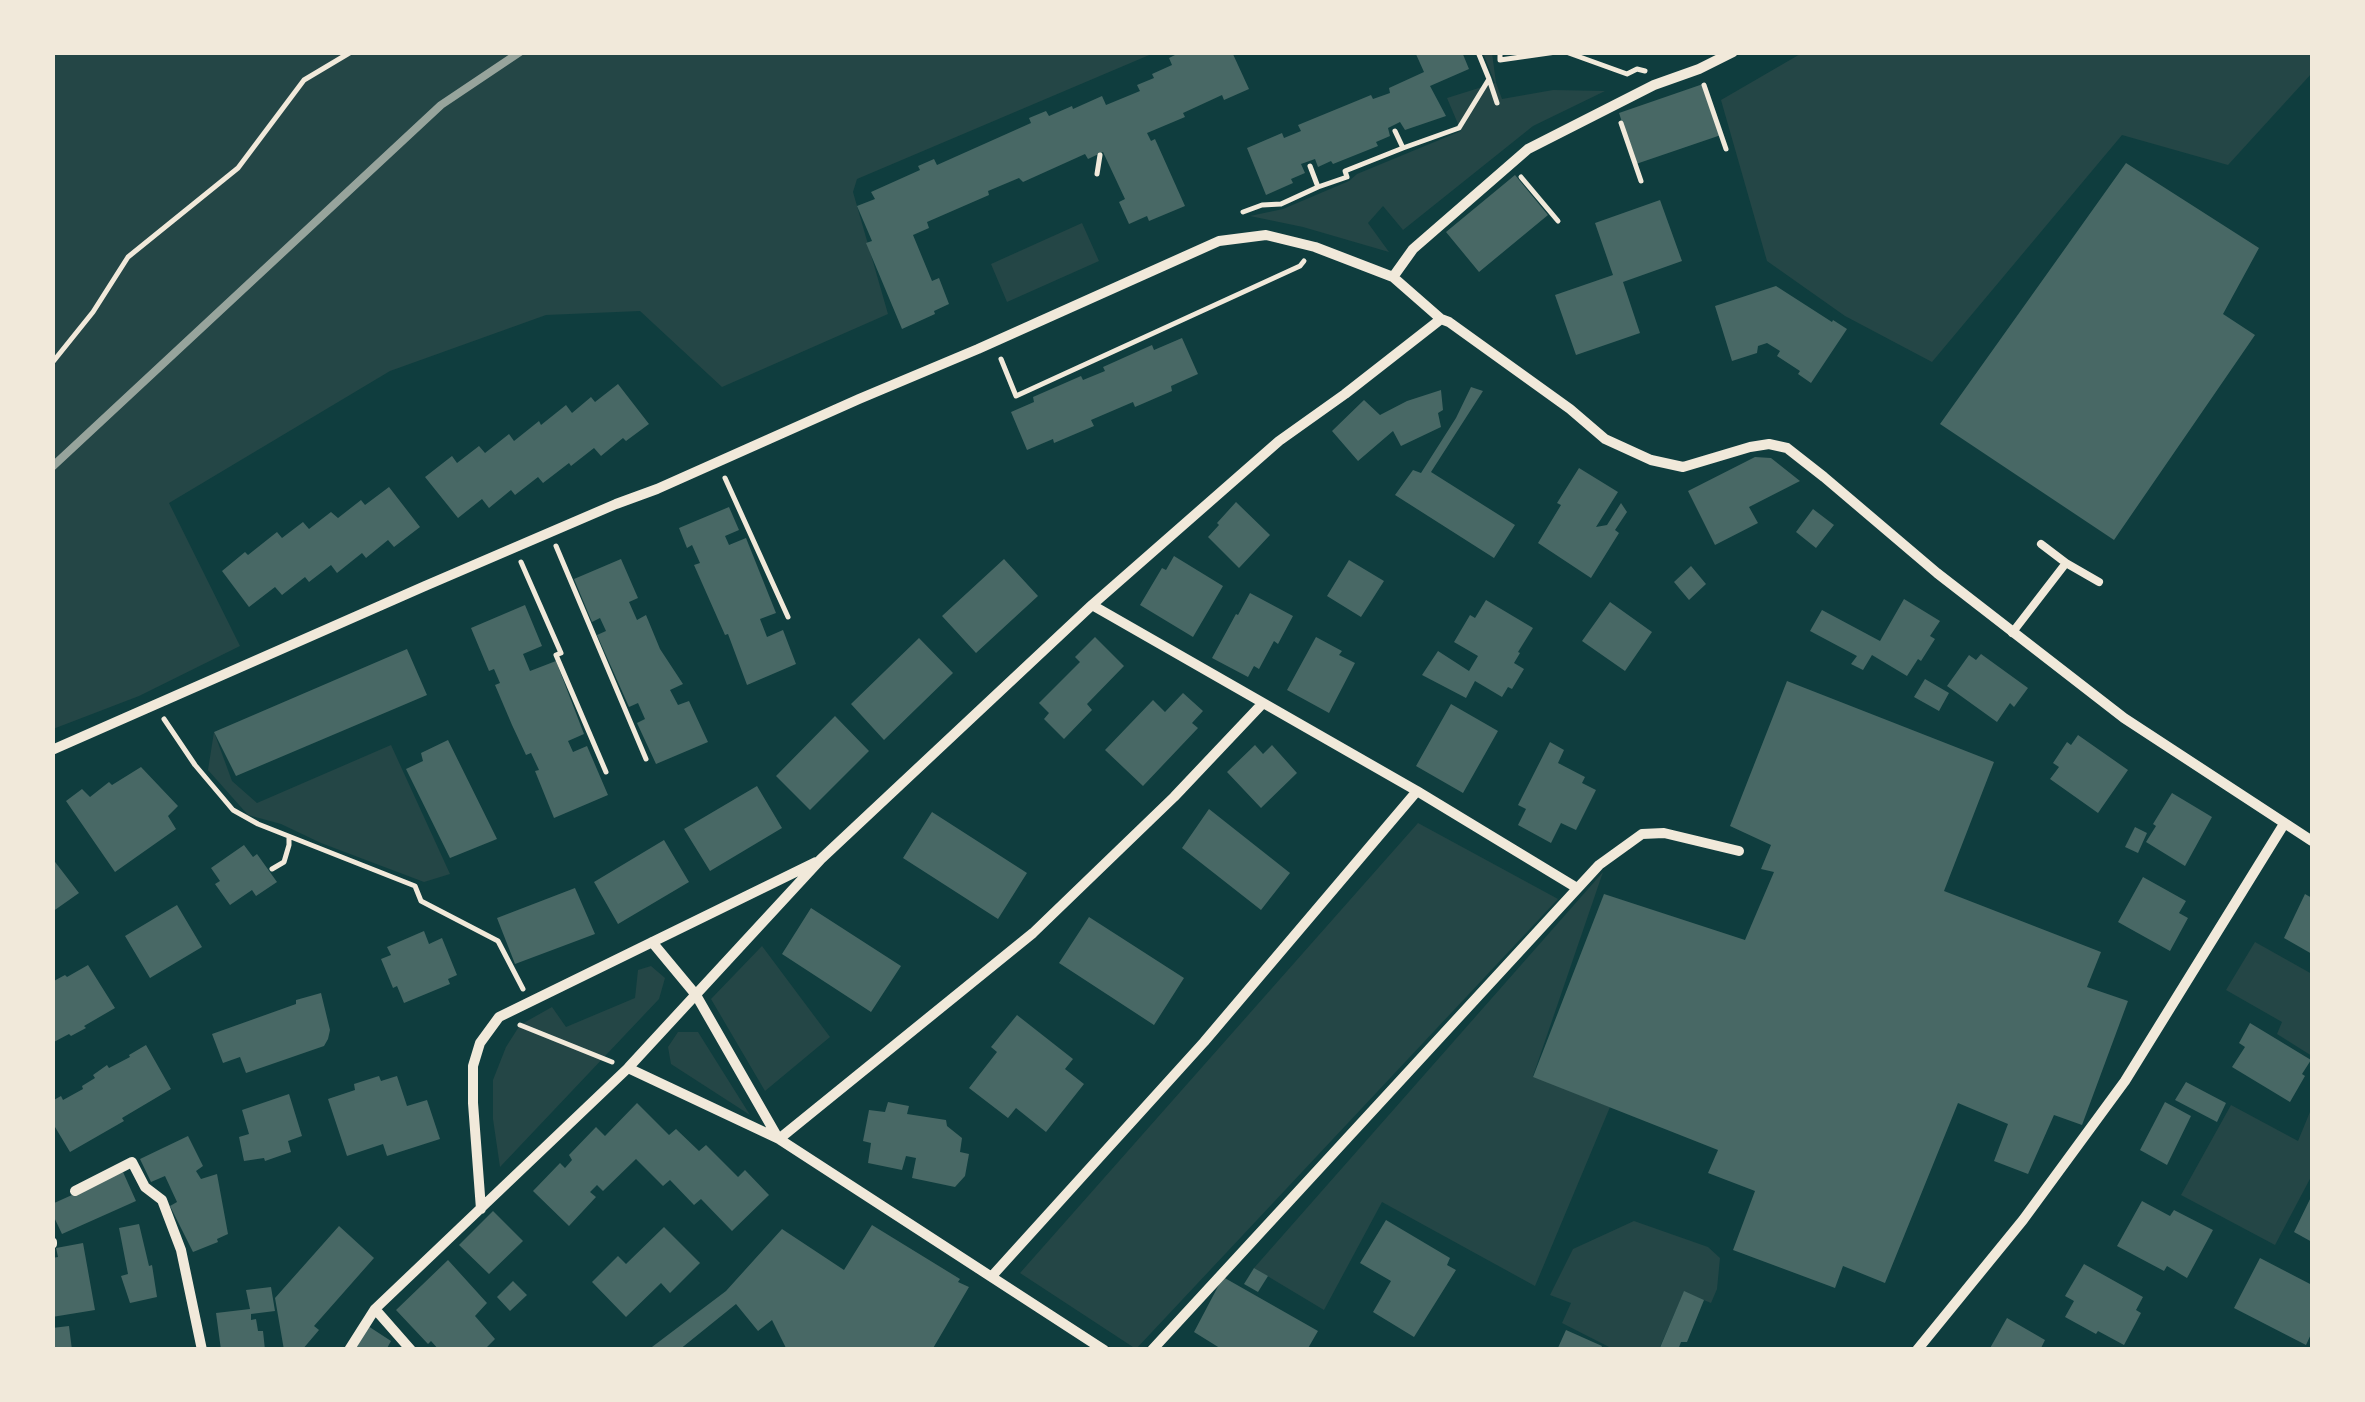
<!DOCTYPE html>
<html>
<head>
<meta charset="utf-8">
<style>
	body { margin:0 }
	#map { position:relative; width:2365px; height:1402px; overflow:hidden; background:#0f3d3e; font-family:"Roboto Serif",serif }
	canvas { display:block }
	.frame { position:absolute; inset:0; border:55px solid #f1e9da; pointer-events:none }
</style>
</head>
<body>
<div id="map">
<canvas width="2365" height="1402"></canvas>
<div class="frame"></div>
</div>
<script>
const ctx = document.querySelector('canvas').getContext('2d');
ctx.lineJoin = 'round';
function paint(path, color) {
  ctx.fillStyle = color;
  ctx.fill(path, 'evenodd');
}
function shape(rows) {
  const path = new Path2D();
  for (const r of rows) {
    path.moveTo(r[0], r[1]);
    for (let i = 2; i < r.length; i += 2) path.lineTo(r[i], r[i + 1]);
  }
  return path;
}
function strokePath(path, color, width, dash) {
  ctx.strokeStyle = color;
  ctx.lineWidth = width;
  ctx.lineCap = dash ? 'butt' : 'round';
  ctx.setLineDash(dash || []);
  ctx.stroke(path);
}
paint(shape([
	[53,53,1154,53,857,179,853,192,888,314,722,387,640,311,546,315,390,371,169,503,240,646,139,696,53,729],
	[1483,53,1492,53,1496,83,1502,99,1553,90,1605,91,1533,126,1403,230,1383,206,1368,223,1389,252,1303,227,1250,216,1283,209,1349,181,1357,174,1461,131,1447,98,1495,83],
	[1802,53,2312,52,2312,73,2228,165,2122,135,1932,362,1845,316,1767,261,1721,100],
	[1082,223,1099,261,1007,302,991,264],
	[214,732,232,781,257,803,391,745,450,874,424,882,321,843,281,824,248,815,208,770],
	[1418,823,1558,899,1136,1349,1020,1273],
	[1603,872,1533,1076,1610,1107,1535,1286,1382,1202,1324,1310,1254,1268],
	[2255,942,2312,974,2312,1056,2277,1034,2282,1022,2226,990],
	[762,946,830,1037,765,1091,711,999],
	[651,966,665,978,659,999,500,1167,493,1119,493,1080,506,1047,520,1025,552,1007,566,1027,635,998,638,970],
	[678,1032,698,1032,750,1115,671,1064,668,1047],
	[2231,1105,2298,1141,2312,1107,2312,1175,2275,1245,2181,1195],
	[1634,1221,1708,1247,1720,1258,1717,1289,1711,1303,1684,1292,1659,1349,1613,1349,1562,1323,1571,1303,1550,1295,1573,1249]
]), '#244646');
paint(shape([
	[1181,52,1189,52,1191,55,1197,52,1232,52,1249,89,1224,100,1222,95,1183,113,1185,117,1147,133,1151,141,1155,139,1185,206,1149,221,1147,216,1129,224,1119,202,1125,199,1103,152,1088,159,1085,154,1023,182,1019,178,988,191,989,195,927,222,929,228,913,235,932,281,939,278,949,304,934,311,935,314,902,329,866,243,872,241,857,206,875,199,871,192,920,170,918,166,934,159,937,165,1031,123,1029,118,1046,111,1049,116,1072,106,1073,109,1102,96,1106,105,1140,91,1137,85,1154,78,1152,74,1172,65,1169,58],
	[1415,52,1462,52,1469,69,1430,86,1446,116,1405,130,1400,122,1388,128,1390,136,1376,142,1378,146,1333,164,1331,161,1318,167,1315,159,1301,164,1305,173,1291,179,1293,183,1266,195,1247,148,1282,133,1284,138,1301,131,1298,125,1371,95,1373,99,1390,93,1389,88,1424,72],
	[1703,84,1721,135,1636,164,1619,113],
	[2126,163,2259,248,2223,314,2255,335,2114,540,1940,424],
	[1515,175,1548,215,1479,272,1446,232],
	[1660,200,1682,261,1623,282,1640,333,1576,355,1555,295,1613,275,1595,223],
	[1776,286,1832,322,1833,320,1847,329,1811,383,1798,374,1800,371,1777,356,1780,351,1767,343,1758,346,1757,353,1732,361,1715,306],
	[1182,338,1198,374,1171,386,1172,391,1135,407,1133,402,1091,420,1094,426,1054,443,1053,439,1027,450,1011,412,1034,402,1033,397,1081,376,1083,380,1105,371,1103,367,1152,345,1154,350],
	[618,384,649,424,626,441,623,438,601,456,594,448,571,466,569,463,543,483,538,477,515,495,511,490,489,508,482,499,458,518,425,477,452,456,457,463,479,446,485,453,509,434,514,441,539,421,541,425,566,405,572,413,591,397,595,402],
	[1471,387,1483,391,1431,472,1515,525,1494,558,1395,495,1413,470,1421,473,1456,418],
	[1441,390,1443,410,1438,413,1441,427,1401,446,1393,431,1358,461,1332,431,1364,400,1380,415,1407,401],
	[1755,457,1771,458,1800,481,1749,507,1758,523,1715,545,1688,491],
	[1579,468,1618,492,1596,527,1607,525,1621,503,1627,512,1615,530,1619,533,1591,578,1538,543,1561,505,1557,503],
	[389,487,420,527,394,547,388,540,366,558,362,553,337,573,331,565,309,582,305,577,282,595,275,587,249,607,222,571,245,552,248,555,277,532,282,538,303,522,309,529,331,512,338,518,361,500,365,505],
	[1236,502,1270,535,1239,568,1208,537,1219,525,1217,523],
	[729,507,739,530,725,536,729,545,746,538,776,613,760,619,767,637,783,630,796,664,747,685,728,634,725,635,694,565,700,563,692,545,687,548,679,528],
	[1813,509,1834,525,1816,548,1796,532],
	[1174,556,1223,586,1193,637,1140,605,1162,568,1166,570],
	[621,559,638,598,629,602,637,620,646,615,660,649,683,684,670,690,678,705,689,701,708,742,656,764,637,723,645,719,638,703,629,707,597,635,606,631,600,618,592,622,574,579],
	[1004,559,1038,596,976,653,942,616],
	[1349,560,1384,581,1361,617,1327,596],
	[1691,566,1706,584,1689,600,1674,582],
	[1250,593,1293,616,1278,644,1274,641,1259,669,1254,666,1248,677,1212,658,1236,614,1238,615],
	[1904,599,1940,621,1930,636,1935,639,1921,661,1918,659,1907,676,1872,655,1863,670,1851,664,1857,656,1810,631,1822,610,1880,641],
	[1486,600,1533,628,1518,652,1520,653,1514,663,1524,669,1512,689,1508,687,1502,697,1475,681,1466,698,1422,675,1438,651,1469,671,1478,656,1454,642,1470,615,1475,618],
	[1610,602,1652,632,1625,671,1582,641],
	[525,605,542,646,523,654,530,671,556,661,584,734,568,741,573,752,587,746,608,795,554,818,535,771,539,770,531,753,526,755,512,725,495,685,500,683,494,669,489,671,471,628],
	[1095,637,1124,666,1087,704,1092,710,1064,739,1044,719,1049,713,1039,703,1080,662,1075,657],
	[1316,637,1342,651,1339,655,1355,663,1329,713,1287,690],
	[919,638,953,673,884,740,851,704],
	[407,649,427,695,236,776,214,732],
	[1981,654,2028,688,2014,707,2010,703,1997,722,1947,686,1969,655,1976,660],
	[1925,679,1949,693,1939,711,1914,697],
	[1787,681,1994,762,1944,891,2101,952,2087,987,2128,1001,2082,1125,2054,1115,2028,1174,1994,1161,2008,1124,1958,1103,1885,1283,1843,1266,1835,1288,1733,1250,1755,1191,1708,1173,1718,1150,1533,1077,1604,894,1745,940,1774,872,1761,869,1771,845,1730,826],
	[1183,693,1203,711,1192,723,1198,728,1143,786,1105,750,1153,700,1165,712],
	[1451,704,1498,731,1463,793,1416,766],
	[835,716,869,751,810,810,776,776],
	[2078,735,2128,770,2098,813,2050,779,2059,767,2053,763,2067,742,2071,745],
	[448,740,497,839,450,858,406,769,423,761,421,753],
	[1550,742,1564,750,1558,763,1585,777,1582,783,1596,790,1576,830,1561,823,1551,843,1518,825,1526,809,1518,805],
	[1255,745,1263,754,1272,745,1297,773,1261,808,1227,772],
	[141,767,178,806,168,816,176,829,115,872,66,801,82,789,90,797,109,782,112,785],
	[757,786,782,828,710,871,684,829],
	[2172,793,2212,817,2185,866,2146,842,2156,826,2153,824],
	[1209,809,1290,873,1261,910,1182,848],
	[932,812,1027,873,998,919,903,858],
	[2135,827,2147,833,2138,853,2125,847],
	[664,840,689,882,618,924,594,882],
	[244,845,253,857,257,854,277,882,256,896,252,890,230,905,215,884,220,881,211,868],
	[52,858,79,893,52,912],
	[2143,877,2186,901,2179,913,2188,918,2170,951,2118,922],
	[575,888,595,934,515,964,497,918],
	[2305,894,2312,898,2312,954,2284,938],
	[177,905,202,947,150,978,125,936],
	[811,908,901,966,871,1012,782,954],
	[1089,917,1184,978,1154,1025,1059,963],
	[424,931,429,944,442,938,457,975,448,979,450,984,404,1003,397,986,393,988,381,959,391,955,387,947],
	[88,965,115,1008,84,1026,86,1028,71,1036,69,1034,52,1043,52,982,65,975,67,977],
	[321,993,330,1030,328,1039,324,1046,246,1073,240,1057,223,1063,212,1034,296,1004,296,1000],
	[1017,1015,1073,1059,1065,1069,1084,1084,1046,1132,1016,1108,1008,1118,969,1088,997,1052,991,1047],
	[2250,1023,2311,1060,2302,1074,2305,1076,2290,1102,2232,1067,2245,1047,2239,1043],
	[146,1045,171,1089,122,1118,124,1121,70,1152,52,1122,52,1101,61,1096,63,1100,83,1089,82,1086,95,1078,93,1075,107,1065,109,1068,130,1057,129,1055],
	[379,1076,381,1081,397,1076,407,1106,427,1100,440,1139,387,1156,383,1144,347,1156,328,1099,355,1090,354,1084],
	[2186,1082,2226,1103,2217,1122,2175,1100],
	[289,1094,302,1136,288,1141,291,1152,265,1161,264,1158,244,1161,239,1137,249,1134,242,1110],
	[888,1102,909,1106,907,1114,946,1120,947,1126,962,1138,960,1152,969,1154,965,1176,955,1187,912,1178,916,1158,906,1156,902,1170,868,1163,871,1143,863,1141,869,1110,885,1112],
	[2165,1102,2191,1116,2167,1165,2140,1150],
	[637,1103,669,1135,676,1129,699,1151,706,1145,738,1177,745,1170,769,1195,732,1231,701,1199,694,1205,670,1180,663,1186,636,1159,603,1191,597,1185,590,1192,596,1197,569,1226,533,1191,560,1163,565,1168,572,1160,569,1155,596,1127,605,1136],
	[188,1136,203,1166,196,1171,201,1179,217,1174,228,1234,217,1239,218,1242,193,1252,170,1206,177,1202,165,1176,151,1182,140,1159],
	[123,1172,136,1201,62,1234,52,1213,52,1204],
	[2312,1195,2312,1242,2294,1232],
	[2142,1201,2170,1216,2174,1210,2213,1230,2187,1278,2167,1266,2164,1271,2117,1246],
	[493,1211,523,1241,489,1274,459,1245],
	[1386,1220,1450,1258,1447,1265,1456,1270,1414,1337,1373,1312,1391,1281,1360,1263],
	[139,1224,149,1266,152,1265,157,1297,130,1303,121,1276,128,1274,119,1228],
	[872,1225,960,1279,958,1282,969,1287,932,1350,787,1350,772,1320,758,1331,736,1304,679,1350,648,1350,726,1291,782,1229,844,1270],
	[339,1226,374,1258,314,1326,319,1330,302,1350,284,1350,275,1298],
	[664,1227,700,1263,670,1293,661,1283,626,1317,592,1282,618,1256,626,1264],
	[83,1243,95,1310,52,1317,52,1258,58,1257,56,1248],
	[2260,1258,2312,1285,2312,1332,2306,1345,2234,1308],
	[448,1260,487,1303,475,1316,495,1339,484,1350,439,1350,431,1341,428,1344,396,1310],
	[2084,1264,2143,1297,2136,1310,2141,1313,2124,1345,2098,1331,2096,1334,2065,1317,2074,1301,2065,1296],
	[1254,1268,1268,1276,1258,1292,1244,1284],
	[1223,1277,1318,1331,1307,1350,1223,1350,1194,1332],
	[513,1281,527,1295,510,1311,497,1297],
	[271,1287,275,1311,251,1314,251,1320,256,1319,258,1331,263,1331,265,1350,221,1350,216,1313,250,1309,246,1290],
	[1684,1291,1704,1300,1687,1342,1681,1342,1678,1350,1659,1350],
	[2007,1318,2045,1340,2040,1350,1989,1350],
	[69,1326,72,1350,52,1350,52,1328],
	[368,1326,391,1341,386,1350,355,1350],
	[1566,1330,1602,1346,1600,1350,1557,1350]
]), '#486865');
strokePath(shape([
	[1500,52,1500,60,1556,52],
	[1566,52,1627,74,1637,69,1645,71],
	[1489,79,1497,103],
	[1704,85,1726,149],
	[1621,123,1641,181],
	[1403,148,1459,128,1489,79,1478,52],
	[1097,174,1100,155],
	[1521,177,1558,221],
	[1318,187,1347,177,1345,171,1403,148,1395,131],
	[1243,212,1262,205,1281,204,1318,187,1310,166],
	[1001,359,1016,396,1300,266,1304,261],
	[52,363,93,312,128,257,238,168,304,80,351,52],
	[725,478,788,617],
	[556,546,646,759],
	[521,562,561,653,556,655,606,772],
	[164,719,195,765,233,810,258,824,415,886,421,901,498,941,523,989],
	[272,869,284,862,289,845,289,837],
	[520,1025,612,1062]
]), '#f1e9da', 5);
strokePath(shape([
	[2066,563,2099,582],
	[2012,633,2066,563,2041,544]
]), '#f1e9da', 8);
strokePath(shape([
	[1393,277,1413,249,1528,149,1654,85,1699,69,1733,52],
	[1092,605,1417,791,1577,888],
	[52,750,425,586,616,504,657,489,859,399,978,349,1219,241,1266,235,1315,247,1393,277,1441,319],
	[652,942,696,995,778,1138],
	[628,1068,779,1139,1104,1350],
	[779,1139,1033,933,1174,797,1263,703],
	[75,1191,132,1162,145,1187,162,1200,181,1250,202,1350],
	[481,1209,473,1103,473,1066,480,1043,499,1017,816,862],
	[52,1242,52,1244],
	[992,1276,1204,1042,1417,791],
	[375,1309,411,1350],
	[349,1350,375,1309,628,1068,821,859,1092,605,1279,441,1345,394,1441,319,1449,322,1570,409,1605,439,1651,460,1683,467,1750,447,1769,444,1787,448,1824,477,1937,573,2124,718,2312,841],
	[1152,1350,1599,865,1642,834,1664,833,1739,851],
	[1917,1350,2023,1220,2125,1081,2284,824]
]), '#f1e9da', 10);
strokePath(shape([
	[52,467,441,105,520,52]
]), '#97a49c', 8);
</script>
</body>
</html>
